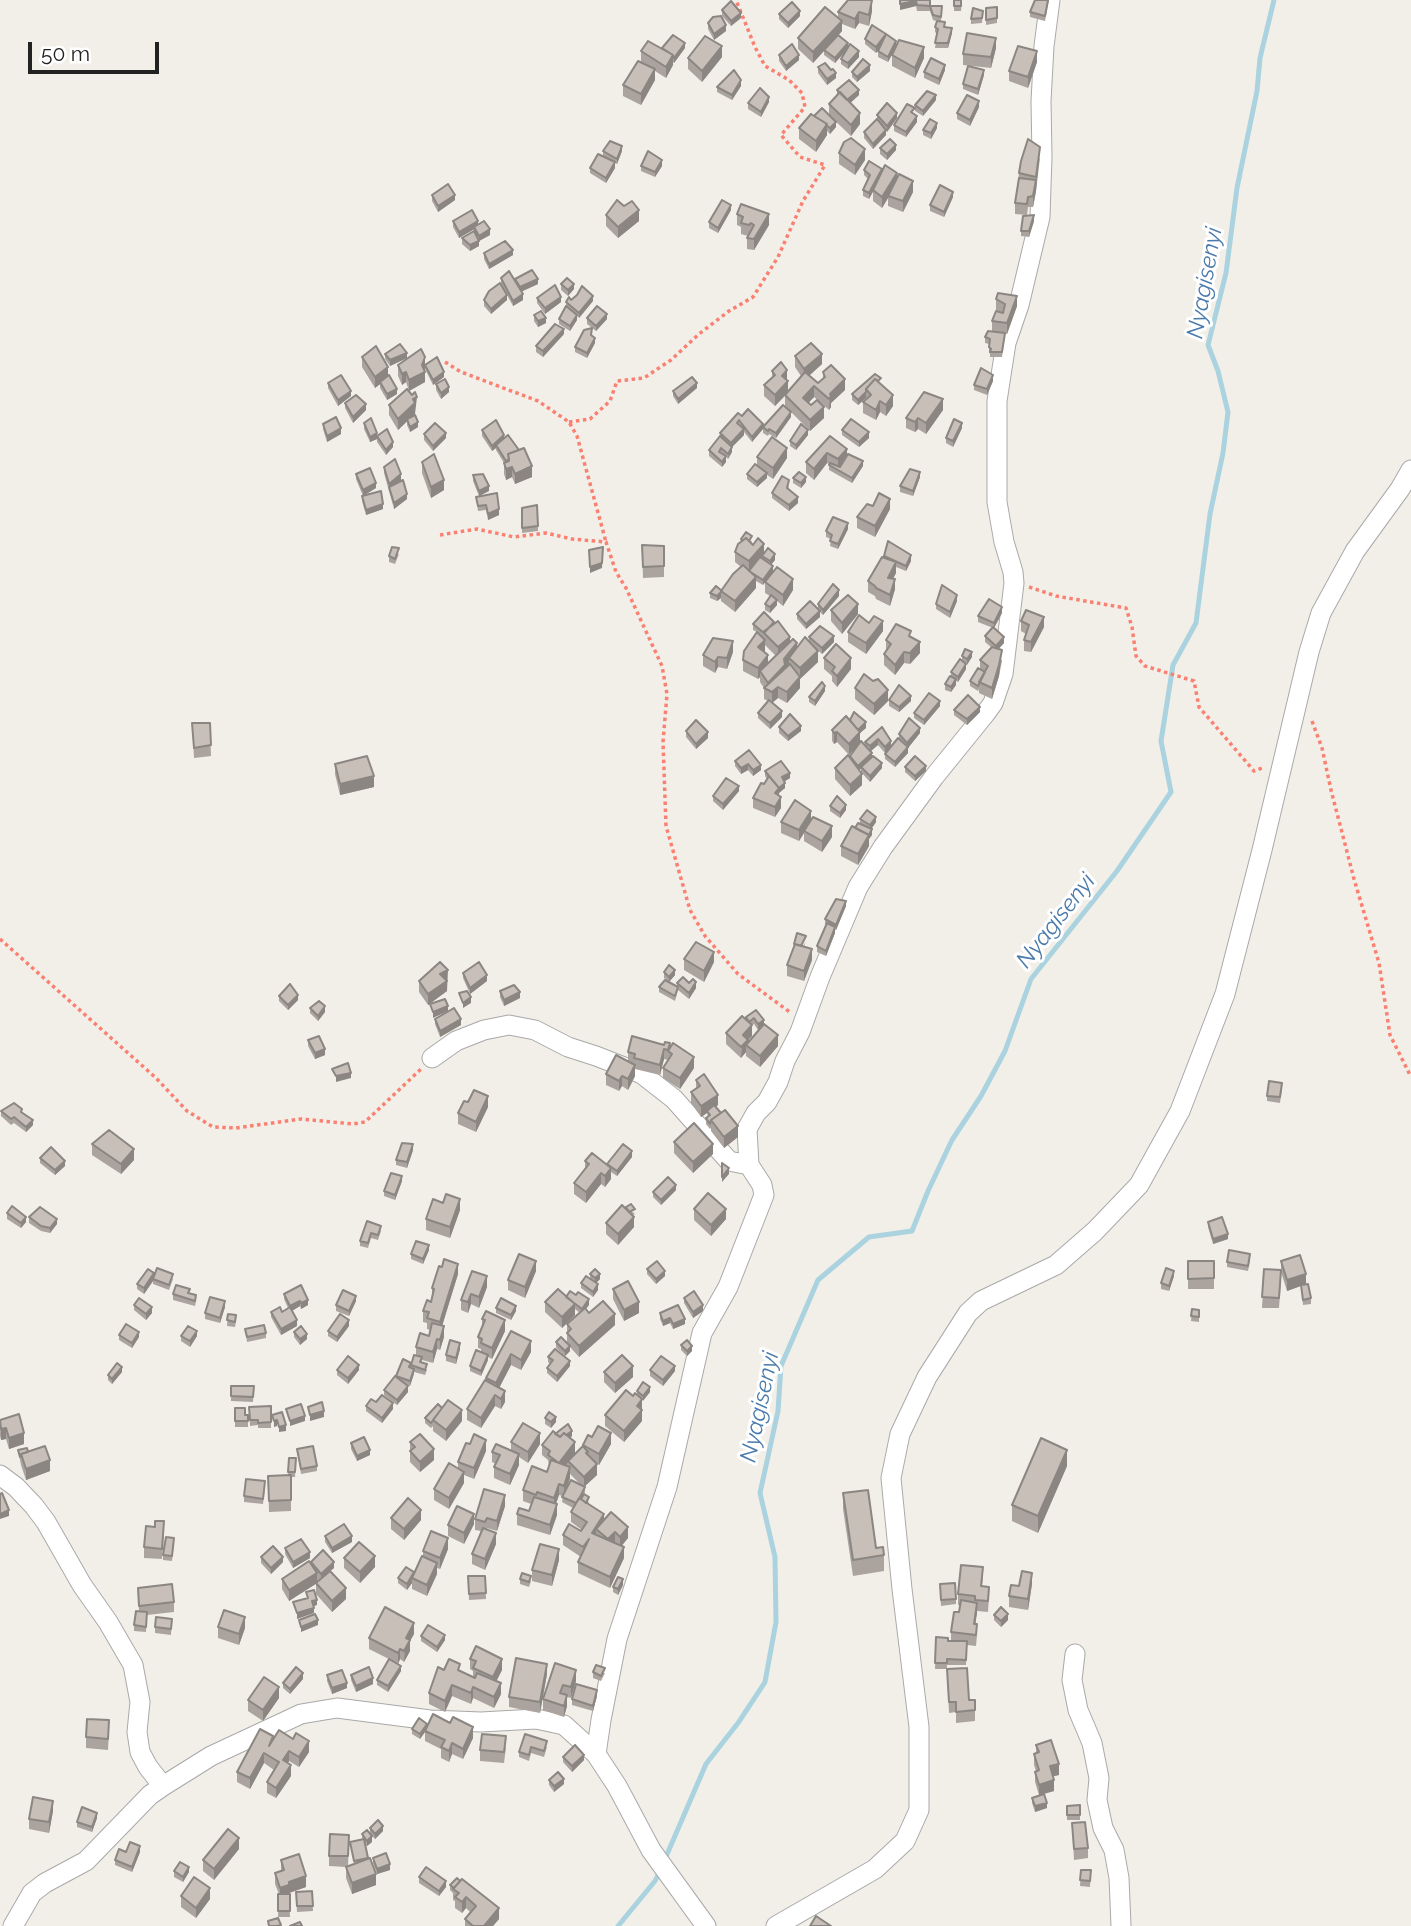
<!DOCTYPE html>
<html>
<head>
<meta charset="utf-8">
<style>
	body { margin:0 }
	#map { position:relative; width:1411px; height:1926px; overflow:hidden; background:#f2efe9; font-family:Raleway,sans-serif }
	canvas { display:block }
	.scale { position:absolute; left:28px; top:42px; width:131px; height:32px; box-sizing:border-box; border:4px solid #222; border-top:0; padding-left:9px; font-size:21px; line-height:24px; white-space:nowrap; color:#222; -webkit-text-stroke:5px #fff; paint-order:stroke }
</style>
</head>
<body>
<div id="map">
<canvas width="1411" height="1926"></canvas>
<div class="scale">50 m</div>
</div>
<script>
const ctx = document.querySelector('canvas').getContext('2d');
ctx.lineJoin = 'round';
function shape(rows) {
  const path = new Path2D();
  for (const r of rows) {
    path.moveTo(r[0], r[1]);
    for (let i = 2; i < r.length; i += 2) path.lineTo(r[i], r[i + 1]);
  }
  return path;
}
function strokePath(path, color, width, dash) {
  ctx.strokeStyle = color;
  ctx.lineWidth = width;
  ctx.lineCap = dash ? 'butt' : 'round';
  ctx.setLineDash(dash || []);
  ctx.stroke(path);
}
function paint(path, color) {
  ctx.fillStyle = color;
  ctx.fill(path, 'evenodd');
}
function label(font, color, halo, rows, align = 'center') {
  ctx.font = font + ' Raleway,sans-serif';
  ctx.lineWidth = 6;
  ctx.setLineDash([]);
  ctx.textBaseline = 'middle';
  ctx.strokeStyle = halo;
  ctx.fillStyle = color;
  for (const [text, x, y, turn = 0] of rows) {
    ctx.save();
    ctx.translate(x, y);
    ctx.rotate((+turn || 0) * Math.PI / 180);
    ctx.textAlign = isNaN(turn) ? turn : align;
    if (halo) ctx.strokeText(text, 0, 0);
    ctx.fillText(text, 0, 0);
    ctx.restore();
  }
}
strokePath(shape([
	[665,1859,706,1764,738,1723,765,1682,776,1622,775,1557,760,1493,778,1411,781,1366,818,1280,869,1237,912,1231,928,1191,952,1140,981,1096,1005,1051,1031,979,1117,871,1171,792,1161,741,1173,665,1196,623,1210,514,1223,453,1228,412,1218,371,1208,345,1226,273,1237,188,1257,91,1260,58,1274,0],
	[618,1926,655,1881,660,1871]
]), '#aad3df', 5);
const street = shape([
	[432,1058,456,1041,484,1030,509,1025,535,1030,568,1047,596,1056,642,1074,674,1099,729,1161,749,1165],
	[0,1475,16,1487,34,1506,46,1522,82,1585,108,1622,133,1665,140,1702,137,1732,140,1752,148,1767,163,1786],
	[1075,1654,1072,1680,1078,1710,1092,1743,1099,1778,1097,1800,1103,1828,1114,1850,1119,1878,1121,1926],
	[596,1754,601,1720,617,1639,667,1487,702,1333,728,1287,764,1195,762,1185,749,1165,747,1129,756,1113,767,1102,778,1082,785,1061,800,1032,820,977,858,887,883,847,934,777,985,714,993,703,1003,674,1014,583,1013,572,1004,542,997,502,997,401,1006,343,1019,305,1040,217,1042,157,1041,101,1044,46,1050,0],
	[13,1926,32,1893,45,1883,86,1861,150,1795,163,1786,211,1756,301,1714,337,1708,430,1720,481,1722,536,1719,564,1725,596,1754,617,1786,651,1850,706,1926],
	[776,1926,875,1869,905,1841,919,1810,919,1727,902,1589,891,1478,900,1434,927,1377,968,1313,981,1301,1056,1265,1095,1231,1139,1185,1180,1111,1225,994,1262,850,1309,652,1321,613,1355,551,1400,489,1411,470]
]);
strokePath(street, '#a9a9a9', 21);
strokePath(shape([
	[445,362,461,372,538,401,569,422,577,436,606,542],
	[569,422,590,419,610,401,617,381,644,378,671,360,699,334,729,311,753,297,778,257,803,201,825,165,800,157,781,135,805,107,802,93,789,80,765,66,755,47,736,0],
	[440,535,477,529,514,537,546,533,572,539,606,542,616,572,626,588,662,666,667,694,663,742,666,826,690,910,705,936,738,974,791,1013],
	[1029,587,1056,596,1126,608,1132,627,1136,656,1145,666,1194,681,1199,707,1254,771,1262,768],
	[1312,721,1322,748,1331,790,1354,879,1379,963,1390,1035,1411,1077],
	[0,939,156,1078,187,1111,213,1127,236,1128,301,1119,353,1124,365,1122,421,1069]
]), '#fa8072', 3.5, [3.5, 3.5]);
strokePath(street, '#fff', 19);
paint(shape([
	[930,0,930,6,942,6,941,22,945,27,952,33,948,48,935,48,937,34,935,32,935,27,939,22,933,20,930,11,917,11,916,6,900,10],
	[954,0,962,0,961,11,954,11],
	[1049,0,1045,21,1030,17,1030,12],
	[997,7,997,23,986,25,986,8],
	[722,10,741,18,731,26,722,16],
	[872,11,869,26,859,23,855,29,842,24,842,31,838,36,859,57,848,69,841,64,841,59,844,53,835,63,824,55,824,51,813,63,798,49,798,38,838,17,838,12],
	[983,11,982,23,971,24,971,19],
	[779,14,800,16,788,28,779,19],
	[708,23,726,31,714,40,708,29],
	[865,39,896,47,888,62,878,57,878,51,880,47,876,53,865,44],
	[662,48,685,48,674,63,673,62,673,65,666,78,655,71,655,80,641,105,623,96,623,85,641,62,641,51],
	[996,48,991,68,963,65,963,54],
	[779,55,799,60,786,71,779,61],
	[892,55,924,58,915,78,892,66],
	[722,57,702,82,688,69,688,58],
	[1037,62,1028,88,1009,81,1009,71],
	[818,67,831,70,836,78,827,85,818,73],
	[945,70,939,85,924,78,924,72],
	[870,71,857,82,852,77,852,72],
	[984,75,978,95,963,89,963,84],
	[741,86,732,100,717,92,717,87],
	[837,90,859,95,850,103,860,124,851,136,829,115,829,104,837,95],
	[936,100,923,116,915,111,915,105],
	[769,102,761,117,748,109,748,103],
	[979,107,970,126,957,119,957,113],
	[915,113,914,114,917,122,906,137,894,131,894,125],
	[811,114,836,127,830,134,827,131,827,135,816,152,799,139,799,128],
	[877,115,897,118,887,132,886,130,886,135,873,149,864,138,864,132,877,119],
	[937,128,931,139,923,135,923,130],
	[880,148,896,150,887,160,880,154],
	[603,151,622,151,617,164,615,163,615,168,606,183,590,173,590,168,603,156],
	[839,153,865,160,855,175,839,164],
	[1040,158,1036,191,1033,207,1028,207,1027,215,1015,214,1015,203,1019,173],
	[641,166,662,166,655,177,641,171],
	[864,170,882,171,897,179,913,192,903,212,888,206,888,198,882,208,873,201,873,192,869,199,863,196,863,190,868,179,864,175],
	[432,195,455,200,438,212,432,201],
	[953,197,944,217,930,211,930,205],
	[731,210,718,233,709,228,709,222],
	[737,214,769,225,754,250,747,249,747,238,748,236,741,234,741,227,737,225],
	[606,215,639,221,618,238,606,226],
	[453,221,478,224,490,235,479,241,479,246,470,251,462,244,462,238,474,232,474,229,459,238,453,227],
	[1034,221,1029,237,1021,236,1021,231],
	[484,253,513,255,489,269,484,259],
	[501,278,515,283,515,279,538,284,521,292,523,300,513,306,507,295,507,300,491,314,484,306,484,300,506,293,501,284],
	[561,284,574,289,568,296,561,290],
	[537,298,561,302,545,314,537,303],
	[996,299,1017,306,1007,334,1005,334,1002,357,990,357,990,354,989,352,989,344,985,343,985,337,992,332,992,321,1001,312,996,310],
	[571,300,593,301,579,318,577,316,577,320,570,331,559,324,559,319,566,306,566,302],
	[534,315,546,323,538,327,534,321],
	[587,318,607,319,596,331,587,324],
	[564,334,543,357,536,352,536,346],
	[591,335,595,343,587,358,575,352,575,347],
	[385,354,407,358,390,366,385,359],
	[795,356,822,364,809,376,818,383,823,379,823,372,845,390,831,403,831,407,829,410,814,397,808,403,824,418,810,431,791,412,791,417,776,438,769,434,768,436,763,433,763,429,752,442,744,432,744,435,732,447,732,452,728,459,726,457,726,462,722,467,709,456,709,450,720,436,720,433,742,416,763,427,785,406,785,396,775,406,764,396,764,385,772,378,772,371,787,380,788,391,801,376,795,367],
	[362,357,388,376,397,394,387,400,380,388,380,384,375,388,362,367],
	[398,365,425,365,444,377,433,385,425,369,425,382,409,391,406,382,402,385,398,376],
	[993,381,987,395,974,390,974,385],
	[328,383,351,396,338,406,328,388],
	[436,384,449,392,441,399,436,390],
	[881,384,893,406,886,416,880,412,876,420,863,413,863,402,866,400,866,398,858,405,852,400,852,394],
	[697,388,678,404,673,396,673,391],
	[345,403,366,410,353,423,345,408],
	[389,405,417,408,415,408,415,414,413,416,418,427,410,432,407,425,407,421,398,430,389,415],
	[943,410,926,434,918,429,915,432,906,428,906,418],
	[364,423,377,439,370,442,364,429],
	[323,424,341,434,327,442,323,429],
	[962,428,953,447,946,443,946,438],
	[482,430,504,438,532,477,515,484,512,477,506,480,504,474,504,463,496,450,496,448,492,451,482,436],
	[842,430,869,438,859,447,842,435],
	[424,434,446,438,433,451,424,440],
	[808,435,796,450,790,446,790,441],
	[377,436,393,447,386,455,377,442],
	[830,436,847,456,863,466,852,483,829,470,829,464,827,463,814,480,806,473,806,462],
	[757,457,787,458,773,479,767,475,767,478,757,487,747,479,747,474,757,465],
	[422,462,444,490,431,498,422,473],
	[384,467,401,480,397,484,407,499,394,509,384,473],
	[356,474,376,488,363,496,383,509,366,515,362,501,363,496,356,479],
	[473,475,489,491,479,496,473,481],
	[920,477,913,496,900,492,900,486],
	[793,478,806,482,801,488,793,483],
	[789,486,788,489,798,503,789,511,772,498,772,493],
	[476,497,499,515,488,520,486,510,478,511],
	[537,505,538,531,522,533,522,508],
	[873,506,890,509,875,537,857,528,857,517],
	[848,529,838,549,830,546,831,539,826,537,826,531],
	[741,539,752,541,751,543,775,560,771,565,773,572,793,590,783,606,777,601,777,605,770,613,765,610,765,604,770,596,765,593,765,582,763,585,756,581,756,588,735,612,721,601,721,598,717,601,710,598,710,593,721,590,741,567,735,562,735,552,741,542],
	[642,545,664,546,664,577,643,578],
	[399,554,395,564,389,562,389,556],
	[884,556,911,561,906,571,896,567,896,573,893,578,895,589,890,606,876,599,875,596,868,592,868,581],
	[839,596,823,615,818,610,818,604],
	[957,601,950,618,936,609,936,604],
	[831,610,858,614,842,634,831,621],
	[1002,613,994,628,1004,643,998,649,1002,661,999,676,992,699,979,693,979,689,978,691,970,686,970,681,980,669,980,660,991,647,985,642,985,636,993,628,978,622,978,616],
	[797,614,820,617,806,629,797,619],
	[1021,621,1044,627,1031,652,1024,651,1024,640,1026,634,1021,631],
	[869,623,883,631,866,654,848,642,848,632],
	[753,624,774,624,790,642,797,648,809,641,809,637,834,642,822,654,813,646,818,662,800,679,800,688,787,703,778,698,772,703,782,717,770,729,758,718,758,713,768,701,764,699,764,688,760,682,760,677,758,679,743,671,743,660,757,632,753,630],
	[765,645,776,656,768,663,764,652],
	[911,637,920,653,910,664,904,663,895,675,884,665,884,654,886,650,886,640],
	[733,652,727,669,718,667,715,673,703,666,703,655],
	[962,656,972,657,966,664,966,669,958,682,956,681,956,685,951,692,945,690,945,684,951,676,951,672,962,661],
	[824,658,851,669,837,687,832,681,832,676,824,669],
	[855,688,888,701,874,715,855,699],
	[825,691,815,706,809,702,809,697],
	[889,700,911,701,899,712,889,706],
	[940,706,924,725,914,718,914,713],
	[954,710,980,712,967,725,954,715],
	[850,720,866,728,860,733,860,743,865,746,865,742,882,727,891,746,899,738,899,734,920,733,908,748,908,753,895,767,885,759,885,754,890,748,885,753,878,745,870,751,872,757,882,768,870,782,861,772,861,769,859,770,862,785,850,796,835,779,835,768,850,758,860,743,849,755,837,742,834,744,832,741,832,730],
	[192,723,210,723,211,756,194,758],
	[779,727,801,731,788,741,779,733],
	[686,731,708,738,696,749,686,737],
	[749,750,761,770,753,776,748,770,741,774,735,766,735,761],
	[335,764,374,787,340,795,335,774],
	[905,767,926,771,915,781,905,772],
	[765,771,790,778,785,781,785,788,779,793,781,808,775,817,753,808,753,798,767,779,765,776],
	[739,791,723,810,713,801,713,796],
	[830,806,846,810,840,818,830,811],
	[860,819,876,822,871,829,872,835,869,839,869,846,858,865,841,856,841,846,855,828,860,824],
	[811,820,832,837,822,852,804,841,804,833,799,841,781,833,781,822],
	[846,906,836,930,835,930,835,933,826,956,817,952,817,946,827,925,825,924,825,919],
	[806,942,804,946,812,960,804,981,787,976,787,965],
	[684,959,714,962,704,982,684,970],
	[664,972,675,975,669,982,664,978],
	[463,973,487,981,470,994,463,978],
	[419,981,448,981,447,981,447,991,428,1005,419,992],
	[677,983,689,983,696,988,689,999,678,990,675,1001,659,992,659,987,677,987],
	[500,991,520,998,504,1006,500,997],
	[279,996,298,1000,288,1010,279,1001],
	[310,1008,325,1012,318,1021,310,1013],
	[756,1010,764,1025,778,1046,760,1067,746,1056,746,1052,741,1058,726,1044,726,1033,746,1019,746,1017],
	[754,1024,758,1030,763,1025,748,1043,748,1040,752,1036,752,1025],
	[435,1019,461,1025,440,1037,435,1024],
	[308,1040,325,1055,315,1059,308,1046],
	[670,1049,694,1068,680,1089,663,1078,663,1068,668,1060,664,1059,660,1075,635,1069,635,1076,628,1090,622,1086,619,1091,606,1085,606,1074,628,1062,628,1052],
	[696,1080,718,1105,716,1107,738,1137,724,1148,711,1131,711,1128,710,1129,706,1124,706,1118,708,1117,707,1113,701,1117,691,1103,691,1092,696,1089],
	[1282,1088,1280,1103,1267,1101,1267,1096],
	[468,1102,488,1107,476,1132,458,1124,458,1113],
	[1,1111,22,1113,33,1125,26,1132,14,1123,11,1125,1,1116],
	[674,1142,713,1154,693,1173,674,1153],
	[92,1144,134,1160,121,1174,92,1155],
	[413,1150,407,1168,396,1165,396,1160],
	[632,1157,617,1176,611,1172,611,1179,605,1187,601,1184,586,1203,574,1194,574,1183,585,1168,585,1161,607,1165],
	[40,1158,65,1166,55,1175,40,1163],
	[402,1181,395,1200,384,1196,384,1191],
	[676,1190,661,1205,653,1197,653,1192],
	[626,1207,635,1214,633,1215,634,1227,618,1245,606,1234,606,1223,626,1209],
	[694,1209,726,1219,711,1236,694,1220],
	[460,1210,450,1238,426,1230,426,1219],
	[7,1213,26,1222,21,1228,7,1219],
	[29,1217,57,1224,50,1233,41,1231,29,1223],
	[367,1221,381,1231,378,1240,371,1238,368,1248,360,1246,360,1241],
	[1208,1222,1228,1239,1213,1244,1208,1227],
	[429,1250,423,1264,411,1259,411,1254],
	[1250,1260,1248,1271,1227,1267,1227,1262],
	[1188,1261,1214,1261,1214,1289,1188,1289],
	[1281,1261,1306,1284,1311,1298,1311,1304,1303,1305,1301,1286,1287,1291,1281,1272],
	[647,1269,665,1276,656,1284,647,1274],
	[1264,1269,1281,1281,1279,1308,1262,1308],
	[536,1271,525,1298,508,1290,508,1280],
	[154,1273,173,1279,169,1290,153,1284,153,1281,144,1294,137,1289,137,1284],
	[458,1274,442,1325,444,1337,440,1350,437,1349,433,1363,422,1360,422,1363,427,1370,425,1375,414,1372,410,1386,406,1385,408,1392,397,1405,384,1395,384,1390,396,1377,396,1376,411,1363,416,1355,416,1347,429,1336,430,1330,427,1329,427,1323,423,1322,423,1311,431,1302,432,1297,432,1288],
	[590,1274,600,1279,596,1283,598,1290,593,1297,581,1288,581,1283,590,1279],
	[487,1276,487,1287,479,1308,471,1304,468,1313,461,1310,461,1300],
	[1174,1276,1169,1291,1161,1289,1161,1283],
	[613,1289,639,1313,624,1321,613,1299],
	[173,1294,190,1294,196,1301,195,1306,173,1300],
	[284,1294,308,1305,301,1309,300,1306,292,1311,297,1326,281,1335,271,1317,271,1312,282,1312,288,1308,284,1299],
	[566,1297,589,1305,585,1309,589,1313,615,1325,579,1357,570,1347,570,1351,565,1356,556,1348,556,1342,567,1343,567,1324,580,1313,575,1309,575,1315,562,1328,545,1312,545,1302],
	[684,1298,703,1311,693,1318,684,1303],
	[356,1301,349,1316,336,1311,336,1305],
	[134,1305,152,1313,146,1320,134,1310],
	[225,1307,220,1323,205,1319,205,1313],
	[496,1308,516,1311,511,1320,496,1313],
	[1192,1309,1199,1310,1199,1322,1191,1321],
	[660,1313,685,1324,673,1329,670,1323,663,1326,660,1319],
	[228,1314,236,1321,235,1327,227,1326],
	[482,1319,505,1331,492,1359,488,1357,488,1360,481,1376,470,1371,470,1366,481,1352,481,1349,478,1348,478,1337,482,1327],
	[349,1326,337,1342,328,1336,328,1331],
	[245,1329,266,1333,266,1338,247,1342],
	[511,1331,531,1352,521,1370,511,1365,499,1388,505,1402,501,1409,495,1406,481,1428,467,1420,467,1409,486,1380,486,1378],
	[294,1332,307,1339,300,1345,294,1337],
	[119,1335,139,1337,132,1348,119,1340],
	[181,1336,197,1336,190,1347,181,1341],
	[681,1345,692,1351,687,1356,681,1350],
	[460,1349,456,1364,446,1361,446,1355],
	[548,1357,570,1366,557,1382,547,1373,547,1368,550,1364,548,1362],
	[337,1370,359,1370,348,1384,337,1375],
	[650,1370,675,1371,663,1386,650,1376],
	[122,1372,112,1384,108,1380,108,1375],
	[604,1372,633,1377,615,1393,604,1382],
	[231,1386,254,1386,253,1402,231,1401],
	[637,1391,650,1392,642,1401,642,1421,624,1442,605,1426,605,1415,637,1394],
	[376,1402,393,1409,382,1423,366,1411,366,1406],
	[271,1406,271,1428,258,1428,258,1425,250,1426,249,1407],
	[235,1408,245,1415,248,1415,248,1427,235,1427],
	[425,1418,462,1421,446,1441,433,1431,433,1426,431,1428,425,1423],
	[545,1418,556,1422,551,1428,545,1424],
	[0,1420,24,1444,9,1449,6,1439,1,1440,0,1436],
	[555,1433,572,1436,570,1438,575,1453,570,1460,583,1447,583,1445,611,1444,599,1465,596,1463,597,1475,585,1486,585,1492,584,1495,589,1503,588,1504,604,1520,628,1538,621,1546,624,1558,610,1588,578,1573,578,1562,581,1557,563,1545,563,1535,581,1531,582,1530,571,1522,571,1512,573,1508,562,1502,563,1496,559,1495,556,1504,557,1515,550,1535,517,1525,517,1514,529,1511,531,1504,523,1501,523,1490,547,1472,549,1466,548,1460,542,1455,542,1445],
	[570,1474,581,1485,566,1489,570,1478],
	[410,1442,434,1460,420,1472,410,1462],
	[511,1442,540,1444,528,1463,519,1457,519,1465,510,1485,494,1478,494,1467,496,1464,492,1462,492,1452,511,1451],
	[351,1443,370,1455,357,1461,351,1449],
	[297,1449,317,1466,317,1471,301,1474],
	[18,1450,28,1452,50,1471,26,1480,21,1465],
	[486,1451,474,1479,464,1475,464,1483,449,1509,434,1500,434,1489,458,1469,458,1462],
	[289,1458,296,1458,295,1477,291,1477,291,1511,269,1512,268,1476,288,1475],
	[1067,1466,1038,1533,1012,1521,1012,1505],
	[265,1487,263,1504,244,1502,244,1496],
	[843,1493,876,1548,884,1555,884,1571,853,1576,843,1509],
	[505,1506,497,1531,487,1528,487,1530,496,1544,485,1570,472,1564,472,1554,481,1531,475,1530,475,1519],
	[391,1518,421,1520,404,1540,391,1529],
	[474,1524,464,1544,448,1536,448,1525],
	[164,1532,162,1559,144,1558,144,1547],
	[325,1536,352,1542,332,1553,325,1542],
	[174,1544,172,1561,163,1560,163,1555],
	[285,1548,310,1558,293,1568,285,1554],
	[448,1549,440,1569,437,1568,437,1574,427,1596,412,1589,412,1583,407,1590,398,1583,398,1578,414,1572,423,1557,423,1551],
	[261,1557,283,1562,271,1574,261,1563],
	[344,1558,375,1567,360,1583,344,1568],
	[559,1560,552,1586,532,1581,532,1570],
	[311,1563,334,1568,330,1571,346,1599,332,1612,316,1594,316,1584,289,1601,282,1589,282,1579],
	[468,1576,485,1576,486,1599,469,1600],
	[983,1578,982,1586,989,1597,988,1612,977,1611,975,1624,977,1635,976,1646,967,1645,966,1665,947,1665,947,1669,935,1669,936,1637,951,1641,951,1632,959,1612,960,1605,958,1605,958,1594],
	[520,1579,531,1581,529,1587,520,1584],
	[1032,1584,1028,1610,1009,1607,1009,1596,1019,1586],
	[623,1585,618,1595,613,1592,613,1587],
	[138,1588,174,1602,174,1612,147,1615,146,1632,134,1631,134,1625,139,1611],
	[940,1590,956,1599,956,1604,941,1606],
	[994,1615,1008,1620,1001,1627,994,1620],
	[172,1619,171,1635,155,1633,155,1627],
	[218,1627,245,1628,239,1645,218,1638],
	[414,1634,410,1641,410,1651,404,1662,400,1659,398,1664,401,1671,388,1692,377,1685,377,1680,389,1659,369,1649,369,1638],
	[421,1636,445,1640,437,1652,421,1641],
	[470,1659,502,1670,496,1681,501,1694,494,1708,473,1698,471,1704,452,1696,445,1712,429,1704,429,1693,444,1670,460,1671,473,1677,473,1671,470,1669],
	[555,1663,576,1681,571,1698,567,1697,567,1706,564,1717,543,1710,543,1699],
	[947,1669,969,1700,975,1700,975,1721,956,1723,956,1712,949,1713],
	[593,1672,605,1673,601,1681,593,1678],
	[547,1674,540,1713,509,1707,509,1697],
	[327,1675,347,1688,332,1694,327,1681],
	[351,1675,373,1684,356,1692,351,1680],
	[303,1679,290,1694,283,1688,283,1683],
	[597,1696,593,1711,572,1705,572,1699],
	[279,1698,263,1721,248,1711,248,1700],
	[427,1726,473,1738,463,1759,452,1754,449,1762,441,1758,441,1749,425,1741,425,1732,420,1739,412,1734,412,1729],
	[109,1731,108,1750,86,1748,86,1737],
	[525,1734,547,1747,544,1757,531,1753,529,1761,519,1757,519,1752],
	[273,1740,309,1752,299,1767,289,1761,288,1763,291,1776,276,1798,267,1793,267,1782,274,1770,264,1763,250,1789,237,1782,237,1772],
	[1036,1745,1059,1775,1052,1776,1054,1791,1044,1794,1047,1808,1035,1812,1032,1803,1032,1798,1039,1795,1035,1782,1035,1772,1036,1771,1034,1765,1034,1754,1036,1753],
	[506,1747,504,1763,480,1761,480,1750],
	[563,1757,584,1760,572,1772,563,1762],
	[549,1780,564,1784,554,1792,549,1785],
	[1080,1805,1080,1820,1067,1820,1067,1806],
	[53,1811,49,1833,29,1829,29,1819],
	[97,1818,92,1832,77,1827,77,1822],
	[1072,1823,1088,1848,1088,1858,1074,1860],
	[370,1828,383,1831,375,1839,370,1834,372,1842,367,1846,365,1844,376,1885,352,1894,346,1878,346,1867,329,1866,329,1856,349,1835,348,1867,354,1864,350,1842,362,1839,362,1834,370,1833],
	[239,1849,214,1880,203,1871,203,1860],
	[140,1852,132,1872,115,1865,115,1860],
	[373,1858,390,1870,377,1874,373,1863],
	[281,1860,306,1887,289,1893,290,1917,278,1917,279,1894,275,1884,275,1873,281,1871],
	[1081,1870,1091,1870,1090,1887,1080,1886],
	[174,1871,189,1872,183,1882,174,1877],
	[419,1877,446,1887,439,1896,419,1883],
	[450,1885,499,1919,493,1926,465,1926,465,1919,470,1912,466,1908,462,1913,455,1908,455,1901,453,1900,453,1893,450,1890],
	[312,1891,313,1911,297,1912,296,1892],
	[181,1896,210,1899,196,1918,181,1907]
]), '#aba49e');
paint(shape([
	[872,0,872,11,869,26,869,15],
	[916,1,916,6,900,10,900,4],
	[800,11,800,16,788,28,788,23],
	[859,12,859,23,855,29,855,19],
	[741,13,741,18,731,26,731,21],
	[842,21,842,31,813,63,813,52],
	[726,25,726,31,714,40,714,34],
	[952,28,952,33,948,48,948,43],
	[886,34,886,40,876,53,876,47],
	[996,38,996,48,991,68,991,57],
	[896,41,896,47,888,62,888,57],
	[685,43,685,48,674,63,674,58],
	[848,43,848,48,835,63,835,58],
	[722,46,722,57,702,82,702,71],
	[924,47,924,58,915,78,915,68],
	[859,51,859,57,848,69,848,63],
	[1037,51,1037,62,1028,88,1028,77],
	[673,55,673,65,666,78,666,67],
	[799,55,799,60,786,71,786,66],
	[870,65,870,71,857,82,857,77],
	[945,65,945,70,939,85,939,79],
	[655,69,655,80,641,105,641,94],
	[984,70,984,75,978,95,978,89],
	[836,73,836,78,827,85,827,79],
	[741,80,741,86,732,100,732,95],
	[859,90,859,95,847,106,847,100],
	[936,95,936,100,923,116,923,111],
	[769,97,769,102,761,117,761,112],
	[979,101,979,107,970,126,970,120],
	[860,113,860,124,851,136,851,125],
	[897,113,897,118,887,132,887,126],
	[917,116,917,122,906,137,906,132],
	[836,122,836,127,830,134,830,128],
	[937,123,937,128,931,139,931,133],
	[827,124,827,135,816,152,816,141],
	[886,130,886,135,873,149,873,144],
	[896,145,896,150,887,160,887,154],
	[622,146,622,151,617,164,617,159],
	[1040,147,1036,191,1033,207,1033,196,1036,181],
	[865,149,865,160,855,175,855,165],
	[662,160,662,166,655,177,655,172],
	[615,162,615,168,606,183,606,178],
	[882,169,882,174,869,199,869,193],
	[897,173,897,184,888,196,888,198,882,208,882,197],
	[913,181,913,192,903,212,903,201],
	[953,192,953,197,944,217,944,212],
	[455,195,455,200,438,212,438,206],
	[731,205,731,210,718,233,718,228],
	[639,210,639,221,618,238,618,227],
	[769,214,769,225,754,250,754,239],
	[1034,215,1034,221,1029,237,1029,231],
	[478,221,478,227,459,238,459,232],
	[490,229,490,235,479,241,479,246,470,251,470,245,479,241,479,236],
	[513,250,513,255,489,269,489,264],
	[538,279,538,284,520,292,520,287],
	[574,284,574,289,568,296,568,290],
	[523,294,523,300,513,306,513,301],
	[507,295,507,300,491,314,491,309],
	[593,296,593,301,579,318,579,313],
	[1017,296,1017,306,1007,334,1007,323],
	[561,297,561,302,545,314,545,308],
	[607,314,607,319,596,331,596,326],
	[577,315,577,320,570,331,570,326],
	[546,318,546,323,538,327,538,321],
	[564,329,564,334,543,357,543,351],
	[595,338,595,343,587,358,587,353],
	[407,353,407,358,390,366,390,360],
	[822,354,822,364,804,380,804,369],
	[425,357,425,368,423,372,425,372,425,382,409,391,409,380,422,365],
	[388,367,388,378,375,388,375,377],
	[787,370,787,380,782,376],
	[406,372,406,382,402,385,402,374],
	[444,372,444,377,433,385,433,380],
	[993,375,993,381,987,395,987,389],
	[845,379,845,390,831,403,831,407,829,410,830,394],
	[788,381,788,392,775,406,775,395],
	[697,383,697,388,678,404,678,399],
	[814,386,814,397,803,409,803,398],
	[449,387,449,392,441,399,441,393],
	[397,389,397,394,387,400,387,394],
	[351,391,351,396,338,406,338,400],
	[866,392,866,398,858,405,858,400],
	[893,395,893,406,886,416,886,405],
	[417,397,415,414,398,430,398,419,413,399],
	[943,399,943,410,926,434,926,423],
	[880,401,880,412,876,420,876,410],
	[366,404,366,410,353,423,353,417],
	[824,407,824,418,810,431,810,420],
	[791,412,791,417,776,438,776,433],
	[918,418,918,429,915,432,915,422],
	[418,422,418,427,410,432,410,427],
	[962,423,962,428,953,447,953,441],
	[763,424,763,429,752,442,752,437],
	[341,428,341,434,327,442,327,436],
	[744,429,744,435,732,447,732,452,728,459,731,443],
	[808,430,808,435,796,450,796,445],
	[869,432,869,438,859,447,859,442],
	[377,433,377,439,370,442,370,437],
	[446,433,446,438,433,451,433,446],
	[504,435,504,440,496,445,496,448,492,451,492,446],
	[393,442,393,447,386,455,386,450],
	[787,448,787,458,773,479,773,468],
	[847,449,847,460,838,470,838,459],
	[827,453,827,463,814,480,814,469],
	[726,456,726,462,722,467,722,462],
	[863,461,863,466,852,483,852,478],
	[532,466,532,477,515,484,515,474],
	[512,467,512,477,506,480,506,469],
	[920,472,920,477,913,496,913,491],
	[767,473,767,478,757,487,757,482],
	[401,474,401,480,389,490,389,484],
	[806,477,806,482,801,488,801,483],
	[444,480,444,490,431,498,431,487],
	[376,483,376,488,363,496,363,490],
	[489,486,489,491,479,496,479,491],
	[407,494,407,499,394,509,394,503],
	[798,497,798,503,789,511,789,505],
	[890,499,890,509,875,537,875,526],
	[383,504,383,509,366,515,366,510],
	[499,509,499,515,488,520,488,514],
	[848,523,848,529,838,549,838,544],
	[764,544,764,555,749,572,749,561],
	[603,547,602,568,590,573,590,567],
	[775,554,775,560,770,566,770,561],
	[911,555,911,561,906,571,906,566],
	[896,562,896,573,888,589,888,578],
	[773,566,773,572,763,585,763,580],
	[756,577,756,588,735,612,735,601],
	[793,579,793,590,783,606,783,595],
	[895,579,895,589,890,606,890,595],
	[839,590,839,596,823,615,823,610],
	[721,592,721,598,717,601,717,596],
	[957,595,957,601,950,618,950,612],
	[777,600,777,605,770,613,770,607],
	[858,604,858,614,842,634,842,623],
	[1002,607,1002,613,994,628,994,623],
	[820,611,820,617,806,629,806,624],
	[1044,617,1044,627,1031,652,1031,642],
	[883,621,883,631,866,654,866,643],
	[834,636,834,642,822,654,822,648],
	[790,637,790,648,778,658,778,647],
	[1004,637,1004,643,996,652,996,646],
	[765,640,765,651,758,658,758,647],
	[733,641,733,652,727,669,727,658],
	[920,642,920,653,910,664,910,653],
	[797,643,797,654,789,658,789,664,768,690,768,683],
	[1002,650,999,676,992,699,992,688],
	[818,651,818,662,800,679,800,668],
	[904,652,904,663,895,675,895,665],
	[972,652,972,657,967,665,967,659],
	[768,655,768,666,760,671,760,677,758,679,758,668],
	[718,657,718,667,715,673,715,662],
	[851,658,851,669,837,687,837,676],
	[966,664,966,669,958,682,958,677],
	[800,677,800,688,787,703,787,692],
	[956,679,956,685,951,692,951,687],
	[825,686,825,691,815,706,815,701],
	[778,687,778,698,772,703,772,692],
	[888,690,888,701,874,715,874,704],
	[911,696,911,701,899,712,899,707],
	[940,701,940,706,924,725,924,720],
	[980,707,980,712,967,725,967,719],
	[782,711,782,717,770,729,770,723],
	[866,722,866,728,860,733,860,743,849,755,849,744,858,730],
	[801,726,801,731,788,741,788,736],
	[920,728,920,733,908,748,908,753,895,767,895,762,907,748,907,743],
	[708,732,708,738,696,749,696,744],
	[837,732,837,742,834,744,834,733],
	[878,739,878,745,870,752,870,746],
	[891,741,891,747,885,753,885,747],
	[872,753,872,759,858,771,858,766],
	[882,763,882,768,870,782,870,776],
	[748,764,748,770,741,774,741,768],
	[761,765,761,770,753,776,753,770],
	[926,766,926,771,915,781,915,776],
	[790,773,790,778,782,783,782,777],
	[862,774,862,785,850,796,850,785],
	[374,776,374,787,340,795,340,784],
	[785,783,785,788,779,793,779,799,775,793,778,788],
	[739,786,739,791,723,810,723,804],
	[781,797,781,808,775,817,775,807],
	[846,805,846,810,840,818,840,813],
	[811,811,811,822,804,831,804,833,799,841,799,830],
	[876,817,876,822,870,831,870,825],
	[832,826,832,837,822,852,822,841],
	[872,829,872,835,869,839,869,846,858,865,858,854],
	[846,901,846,906,836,930,836,925],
	[835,927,835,933,826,956,826,951],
	[812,949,812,960,804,981,804,971],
	[714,952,714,962,704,982,704,971],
	[448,970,447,991,428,1005,428,994,440,974],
	[675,970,675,975,669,982,669,977],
	[487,975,487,981,470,994,470,988],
	[696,982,696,988,689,999,689,993],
	[520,992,520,998,504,1006,504,1000],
	[298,995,298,1000,288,1010,288,1005],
	[471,997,471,1003,463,1008,463,1003],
	[325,1006,325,1012,318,1021,318,1016],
	[448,1006,448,1011,433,1018,433,1012],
	[461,1019,461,1025,440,1037,440,1031],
	[764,1020,764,1025,758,1030,758,1024],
	[752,1025,752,1036,748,1040,748,1046,746,1045,746,1052,741,1058,743,1035],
	[778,1035,778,1046,760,1067,760,1056],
	[325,1049,325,1055,315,1059,315,1053],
	[664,1049,664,1059,660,1075,660,1065],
	[694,1057,694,1068,680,1089,680,1078],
	[635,1065,635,1076,628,1090,628,1079],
	[351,1073,351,1078,336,1082,336,1076],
	[622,1076,622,1086,619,1091,619,1081],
	[718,1095,718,1105,708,1112,707,1111,707,1113,701,1117,701,1106],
	[488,1096,488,1107,476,1132,476,1122],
	[33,1120,33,1125,26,1132,26,1127],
	[738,1126,738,1137,724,1148,724,1137],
	[413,1144,413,1150,407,1168,407,1162],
	[713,1144,713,1154,693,1173,693,1162],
	[134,1149,134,1160,121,1174,121,1164],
	[632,1151,632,1157,617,1176,617,1171],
	[65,1161,65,1166,55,1175,55,1170],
	[611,1168,611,1179,605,1187,605,1176],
	[729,1168,729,1174,722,1182,722,1177],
	[601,1173,601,1184,586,1203,586,1192],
	[402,1176,402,1181,395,1200,395,1195],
	[676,1185,676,1190,661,1205,661,1200],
	[460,1199,460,1210,450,1238,450,1227],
	[726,1209,726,1219,711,1236,711,1225],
	[26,1217,26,1222,21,1228,21,1223],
	[634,1217,634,1227,618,1245,618,1234],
	[57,1219,57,1224,50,1233,50,1228],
	[1228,1234,1228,1239,1213,1244,1213,1239],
	[429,1245,429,1250,423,1264,423,1259],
	[536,1261,536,1271,525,1298,525,1287],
	[458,1264,458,1274,440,1333,440,1322],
	[665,1271,665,1276,656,1284,656,1279],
	[1174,1271,1174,1276,1169,1291,1169,1286],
	[154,1273,153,1281,144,1294,144,1288],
	[600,1274,600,1279,595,1284,595,1278],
	[1306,1274,1306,1284,1287,1291,1287,1280],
	[487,1276,487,1287,479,1308,479,1297],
	[598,1284,598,1290,593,1297,593,1292],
	[471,1294,471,1304,468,1313,468,1302],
	[356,1296,356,1301,349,1316,349,1311],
	[589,1299,589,1305,582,1314,582,1309],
	[308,1300,308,1305,301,1309,301,1303],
	[225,1301,225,1307,220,1323,220,1318],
	[300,1301,300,1306,290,1312,290,1306],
	[639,1302,639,1313,624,1321,624,1310],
	[575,1304,575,1315,562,1328,562,1317],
	[703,1305,703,1311,693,1318,693,1312],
	[516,1306,516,1311,511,1320,511,1315],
	[152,1307,152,1313,146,1320,146,1314],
	[615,1314,615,1325,579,1357,579,1346],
	[670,1318,670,1323,663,1326,663,1321],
	[685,1319,685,1324,673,1329,673,1324],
	[297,1320,297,1326,281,1335,281,1329],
	[349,1320,349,1326,337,1342,337,1337],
	[505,1320,505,1331,492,1359,492,1348],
	[444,1326,444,1337,440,1350,440,1340],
	[197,1331,197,1336,190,1347,190,1341],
	[139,1332,139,1337,132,1348,132,1343],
	[307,1334,307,1339,300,1345,300,1339],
	[437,1339,437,1349,433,1363,433,1352],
	[531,1341,531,1352,521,1370,521,1360],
	[460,1343,460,1349,456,1364,456,1358],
	[570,1346,570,1351,565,1356,565,1351],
	[692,1346,692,1351,687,1356,687,1351],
	[511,1354,511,1365,496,1394,496,1383],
	[488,1355,488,1360,481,1376,481,1371],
	[570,1361,570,1366,557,1382,557,1376],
	[359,1365,359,1370,348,1384,348,1378],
	[633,1366,633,1377,615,1393,615,1383],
	[675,1366,675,1371,663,1386,663,1380],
	[122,1367,122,1372,112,1384,112,1379],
	[414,1369,414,1374,410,1386,410,1381],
	[408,1386,408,1392,397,1405,397,1400],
	[650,1387,650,1392,643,1401,643,1396],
	[505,1391,505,1402,501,1409,501,1399],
	[495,1395,495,1406,481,1428,481,1418],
	[642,1399,642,1410,637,1417,637,1406],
	[393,1403,393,1409,382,1423,382,1418],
	[462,1410,462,1421,446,1441,446,1430],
	[642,1410,642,1421,624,1442,624,1431],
	[324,1411,324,1417,310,1421,310,1415],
	[305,1416,305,1421,290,1426,290,1421],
	[556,1417,556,1422,551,1428,551,1422],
	[277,1420,277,1426,274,1427,274,1421],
	[286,1425,286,1431,279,1432,279,1427],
	[6,1428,6,1439,1,1440,1,1429],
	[572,1431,572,1436,559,1445,559,1439],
	[24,1433,24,1444,9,1449,9,1438],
	[540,1433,540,1444,528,1463,528,1452],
	[611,1433,611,1444,599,1465,599,1454],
	[486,1440,486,1451,474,1479,474,1468],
	[575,1442,575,1453,559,1474,559,1463],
	[434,1449,434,1460,420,1472,420,1462],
	[370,1450,370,1455,357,1461,357,1456],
	[1067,1450,1067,1466,1038,1533,1038,1516],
	[519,1454,519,1465,510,1485,510,1474],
	[50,1460,50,1471,26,1480,26,1469],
	[597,1464,597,1475,584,1487,584,1477],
	[570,1467,570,1478,564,1497,564,1486],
	[464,1472,464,1483,449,1509,449,1498],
	[559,1484,559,1495,554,1509,554,1498],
	[505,1495,505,1506,497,1531,497,1521],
	[557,1504,557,1515,550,1535,550,1525],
	[9,1510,9,1516,0,1519,0,1514],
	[421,1510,421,1520,404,1540,404,1529],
	[474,1514,474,1524,464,1544,464,1533],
	[604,1514,604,1525,596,1529,596,1537,592,1533],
	[628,1527,628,1538,620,1548,620,1537],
	[615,1532,615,1543,608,1550,608,1539],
	[496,1533,496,1544,485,1570,485,1559],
	[352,1536,352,1542,332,1553,332,1548],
	[448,1538,448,1549,440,1569,440,1558],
	[624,1547,624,1558,610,1588,610,1577],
	[559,1549,559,1560,552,1586,552,1575],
	[310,1552,310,1558,293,1568,293,1562],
	[375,1556,375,1567,360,1583,360,1572],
	[283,1557,283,1562,271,1574,271,1568],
	[334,1562,334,1568,321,1579,321,1574],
	[437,1563,437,1574,427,1596,427,1585],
	[317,1573,317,1583,289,1601,289,1590],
	[1032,1573,1032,1584,1028,1610,1028,1599],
	[412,1578,412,1583,407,1590,407,1584],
	[623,1579,623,1585,618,1595,618,1589],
	[346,1588,346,1599,332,1612,332,1601],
	[317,1600,317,1605,312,1607,312,1601],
	[977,1603,977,1613,974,1634,974,1624],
	[314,1608,314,1613,297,1619,297,1613],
	[1008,1614,1008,1620,1001,1627,1001,1621],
	[245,1617,245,1628,239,1645,239,1634],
	[318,1620,318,1625,301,1632,301,1627],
	[414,1623,414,1634,410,1641,410,1651,404,1662,406,1638],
	[445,1635,445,1640,437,1652,437,1647],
	[400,1649,400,1659,398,1664,398,1653],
	[502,1659,502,1670,493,1688,493,1677],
	[547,1664,547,1674,540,1713,540,1702],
	[401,1666,401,1671,388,1692,388,1686],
	[576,1670,576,1681,571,1698,571,1687],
	[303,1673,303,1679,290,1694,290,1689],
	[373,1678,373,1684,356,1692,356,1686],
	[347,1683,347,1688,332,1694,332,1688],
	[501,1683,501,1694,494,1708,494,1697],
	[452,1685,452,1696,445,1712,445,1701],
	[279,1687,279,1698,263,1721,263,1710],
	[473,1687,473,1698,471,1704,471,1693],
	[597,1690,597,1696,593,1711,593,1706],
	[567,1695,567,1706,564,1717,564,1706],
	[427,1724,427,1729,420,1739,420,1734],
	[473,1727,473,1738,463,1759,463,1749],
	[309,1741,309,1752,299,1767,299,1757],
	[452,1743,452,1754,449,1762,449,1751],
	[289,1751,289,1761,283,1771,283,1760],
	[264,1753,264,1763,250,1789,250,1778],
	[584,1755,584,1760,572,1772,572,1766],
	[1059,1764,1059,1775,1050,1777,1050,1766],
	[291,1765,291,1776,276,1798,276,1788],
	[564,1779,564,1784,554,1792,554,1786],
	[1054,1780,1054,1791,1039,1795,1039,1785],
	[53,1801,53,1811,49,1833,49,1822],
	[1047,1803,1047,1808,1035,1812,1035,1806],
	[97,1813,97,1818,92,1832,92,1827],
	[383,1826,383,1831,375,1839,375,1834],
	[372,1836,372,1842,367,1846,367,1841],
	[239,1838,239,1849,214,1880,214,1869],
	[140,1846,140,1852,132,1872,132,1867],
	[390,1864,390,1870,377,1874,377,1869],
	[189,1867,189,1872,183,1882,183,1877],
	[376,1874,376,1885,352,1894,352,1883],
	[306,1876,306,1887,289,1893,289,1895,280,1898,280,1888,289,1882],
	[446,1881,446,1887,439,1896,439,1891],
	[210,1888,210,1899,196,1918,196,1908],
	[466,1897,466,1908,462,1913,462,1902],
	[499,1908,499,1919,493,1926,484,1926]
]), '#8b8681');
const building = shape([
	[848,0,872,0,869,15,859,12,855,19,838,12,848,0],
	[900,0,930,0,930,6,942,6,941,17,933,15,930,6,917,5,916,1,900,4,900,0],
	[954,0,961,0,961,6,954,6,954,0],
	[1035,0,1048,0,1045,16,1030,12,1035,0],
	[731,1,741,13,731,21,722,10,731,1],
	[792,2,800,11,788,23,779,14,792,2],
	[825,7,842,21,813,52,798,38,825,7],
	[997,7,997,18,986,20,986,8,997,7],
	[973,8,983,11,982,18,971,19,973,8],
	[721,16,726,25,714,34,708,23,713,17,721,16],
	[937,21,945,22,944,27,952,28,948,43,935,43,938,29,935,27,937,21],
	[872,25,886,34,896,41,888,57,878,51,886,34,876,47,865,39,872,25],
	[967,33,996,38,991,57,963,54,967,33],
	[673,35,685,43,674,58,673,56,673,55,662,48,673,35],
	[838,35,848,43,835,58,824,50,838,35],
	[705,36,722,46,702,71,688,58,705,36],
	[899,40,924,47,915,68,892,55,899,40],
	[648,41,673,55,666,67,641,51,648,41],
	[792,44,799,55,786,66,779,55,792,44],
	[850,44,859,51,848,63,841,59,850,44],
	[1018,46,1037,51,1028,77,1009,71,1018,46],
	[931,58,945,65,939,79,924,72,931,58],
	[863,59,870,65,857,77,852,72,863,59],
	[638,61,655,69,641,94,623,85,638,61],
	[825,63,831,70,833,69,836,73,827,79,818,67,825,63],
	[968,66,984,70,978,89,963,84,968,66],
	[734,70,741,80,732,95,717,87,734,70],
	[849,80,859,90,847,100,837,90,849,80],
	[760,88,769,97,761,112,748,103,760,88],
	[927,91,936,95,923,111,915,105,927,91],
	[840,92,860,113,851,125,829,104,840,92],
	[967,95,979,101,970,120,957,113,967,95],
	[887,103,897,113,887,126,877,115,887,103],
	[907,104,915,108,911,112,917,116,906,132,894,125,907,104],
	[822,108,836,122,830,128,826,125,827,124,814,116,822,108],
	[811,114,827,124,816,141,799,128,811,114],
	[877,119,886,130,873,144,864,132,877,119],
	[930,119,937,123,931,133,923,130,930,119],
	[851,138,865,149,855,165,839,153,844,142,851,138],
	[890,139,896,145,887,154,880,148,890,139],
	[1028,139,1040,147,1036,177,1019,173,1021,161,1028,139],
	[610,141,622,146,617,159,603,151,610,141],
	[648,151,662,160,655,172,641,166,648,151],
	[598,154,615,162,606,178,590,168,598,154],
	[869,161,882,169,869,193,863,190,870,175,864,170,869,161],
	[885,165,897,173,882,197,873,190,885,165],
	[899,174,913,181,903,201,888,196,899,174],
	[1019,178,1036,180,1033,196,1028,197,1027,204,1015,203,1019,178],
	[448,184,455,195,438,206,432,195,448,184],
	[940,185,953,192,944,212,930,205,940,185],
	[617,200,624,206,632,201,639,210,618,227,606,215,617,200],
	[722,200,731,205,718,228,709,222,722,200],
	[741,204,769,214,754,239,747,238,754,225,751,223,749,225,741,223,743,217,737,214,741,204],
	[472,210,478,221,459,232,453,221,472,210],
	[1034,215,1029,231,1021,231,1023,216,1034,215],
	[484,221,490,229,479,236,474,227,484,221],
	[474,231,479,241,470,245,462,238,474,231],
	[505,241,513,250,489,264,484,253,505,241],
	[532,270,538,279,520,287,515,279,532,270],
	[509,271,523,294,513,301,501,278,509,271],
	[567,278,574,284,568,290,561,284,567,278],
	[500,283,507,295,491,309,484,300,489,291,500,283],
	[555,285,561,297,545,308,537,298,555,285],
	[582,286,593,296,579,313,566,302,569,297,571,300,577,295,582,286],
	[998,293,1017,296,1007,323,992,321,996,311,1003,313,1005,304,996,299,998,293],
	[566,306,577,315,570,326,559,319,566,306],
	[597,306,607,314,596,326,587,318,597,306],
	[541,311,546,318,538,321,534,315,541,311],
	[555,324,564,329,543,351,536,346,555,324],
	[592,328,591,335,595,338,587,353,575,347,584,330,592,328],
	[988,331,1005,333,1002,352,990,352,991,349,989,347,990,339,985,337,988,331],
	[811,343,822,354,804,369,795,356,811,343],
	[400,344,407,353,390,360,385,354,400,344],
	[376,346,388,367,375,377,362,357,376,346],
	[421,349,425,357,422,365,425,372,409,380,406,372,402,374,398,365,421,349],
	[437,357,444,372,433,380,425,365,437,357],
	[781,362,787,370,782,376,788,381,775,395,764,385,775,375,772,371,781,362],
	[831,365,845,379,830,394,831,396,829,399,814,386,803,398,811,405,817,400,824,407,810,420,785,395,805,372,818,383,825,377,823,372,831,365],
	[981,368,993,375,987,389,974,385,981,368],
	[875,374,881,378,878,381,875,379,866,389,866,392,858,400,852,394,875,374],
	[341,375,351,391,338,400,328,383,341,375],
	[389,375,397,389,387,394,380,382,389,375],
	[692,377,697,383,678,399,673,391,692,377],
	[445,379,449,387,441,393,436,384,445,379],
	[875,379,893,395,886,405,880,401,876,410,863,402,871,395,866,389,875,379],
	[407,389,412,395,415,392,417,397,413,399,415,403,398,419,389,405,407,389],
	[924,392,943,399,926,423,918,418,915,422,906,418,924,392],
	[356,395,366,404,353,417,345,403,356,395],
	[783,405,791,412,776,433,769,429,768,431,763,427,783,405],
	[748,409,763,424,752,437,739,420,737,423,744,429,731,443,720,433,738,413,742,416,748,409],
	[415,415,418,422,410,427,407,419,415,415],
	[336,417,341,428,327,436,323,424,336,417],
	[371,418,377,433,370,437,364,423,371,418],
	[851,419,869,432,859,442,842,430,851,419],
	[954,419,962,423,953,441,946,438,954,419],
	[496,420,504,435,492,446,482,430,496,420],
	[435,423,446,433,433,446,424,434,435,423],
	[801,424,808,430,796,445,790,441,801,424],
	[387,429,393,442,386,450,377,436,387,429],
	[508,435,519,450,508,454,509,459,506,461,496,445,508,435],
	[720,436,732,447,728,454,721,448,719,452,726,456,722,462,709,450,720,436],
	[830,436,847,449,838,459,827,453,814,469,806,462,830,436],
	[772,437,787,448,773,468,757,457,772,437],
	[524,448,532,466,515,474,512,467,506,469,504,463,509,461,508,454,524,448],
	[434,454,444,480,431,487,422,462,434,454],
	[848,454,863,461,852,478,829,465,830,463,840,467,848,454],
	[395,459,401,474,389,484,384,467,395,459],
	[755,464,767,473,757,482,747,474,755,464],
	[370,468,376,483,363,490,356,474,370,468],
	[910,469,920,472,913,491,900,486,910,469],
	[799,472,806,477,801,483,793,478,799,472],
	[483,474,489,486,479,491,473,475,483,474],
	[782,476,789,480,787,488,798,497,789,505,772,493,782,476],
	[403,480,407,494,394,503,389,487,403,480],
	[381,491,383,504,366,510,362,496,381,491],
	[497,493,499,509,488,514,486,505,478,506,476,497,497,493],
	[879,493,890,499,875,526,857,517,867,504,873,506,879,493],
	[537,505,538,526,522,528,522,508,537,505],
	[833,517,848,523,838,544,830,541,832,535,826,531,833,517],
	[746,532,752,536,749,541,746,538,742,541,741,539,746,532],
	[746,538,753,545,758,538,764,544,749,561,735,552,738,544,746,538],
	[888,541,911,555,906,566,884,556,888,541],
	[642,545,664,546,664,566,643,567,642,545],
	[392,547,399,548,395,559,389,556,392,547],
	[603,547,602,563,590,567,589,550,603,547],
	[768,548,775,554,770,561,762,556,768,548],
	[760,557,773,566,763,580,749,571,760,557],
	[882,557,896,562,888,578,895,579,890,595,876,588,875,586,868,581,882,557],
	[743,565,756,577,735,601,721,591,733,574,743,565],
	[777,567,793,579,783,595,765,582,777,567],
	[833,584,839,590,823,610,818,604,833,584],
	[942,585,957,595,950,612,936,604,942,585],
	[716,586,722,591,717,596,710,593,716,586],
	[771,595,777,600,770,607,765,604,771,595],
	[848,595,858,604,842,623,831,610,848,595],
	[989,599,1002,607,994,623,978,616,989,599],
	[810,601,820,611,806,624,797,614,810,601],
	[1026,610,1044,617,1031,642,1024,640,1029,625,1021,621,1026,610],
	[764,612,774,622,764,633,753,624,764,612],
	[859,615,869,623,874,616,883,621,866,643,848,632,859,615],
	[778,621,790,637,778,647,763,632,778,621],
	[896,624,911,631,909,636,920,642,910,653,904,652,895,665,884,654,891,644,886,640,896,624],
	[820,626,834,636,822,648,809,637,820,626],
	[993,627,1004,637,996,646,985,636,993,627],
	[757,632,765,640,758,647,768,655,758,668,743,660,744,651,757,632],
	[805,637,818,651,800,668,789,658,805,637],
	[713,638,733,641,727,658,718,657,715,662,703,655,713,638],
	[793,639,797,643,784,659,785,665,768,683,760,671,793,639],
	[836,644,851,658,837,676,832,671,835,667,824,658,836,644],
	[992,647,1002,650,999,665,992,688,979,682,988,666,980,660,992,647],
	[965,649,972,652,967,659,962,656,965,649],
	[960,659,966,664,958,677,951,672,960,659],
	[790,664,800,677,787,692,778,687,772,692,764,688,790,664],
	[978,668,985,672,978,686,970,681,978,668],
	[864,674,873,681,878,679,888,690,874,704,855,688,864,674],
	[950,676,956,679,951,687,945,684,950,676],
	[822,682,825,686,815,701,809,697,822,682],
	[899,685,911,696,899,707,889,700,899,685],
	[929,693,940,701,924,720,914,713,929,693],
	[968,695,980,707,967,719,954,710,968,695],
	[769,700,782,711,770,723,758,713,769,700],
	[854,712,866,722,858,730,850,720,854,712],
	[790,714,801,726,788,736,779,727,790,714],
	[846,716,860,732,849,744,837,732,834,733,832,730,846,716],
	[909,718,920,728,907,743,899,734,909,718],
	[696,720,708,732,696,744,686,731,696,720],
	[192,723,210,723,211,745,194,748,192,723],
	[882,727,891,741,885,747,878,739,870,746,865,742,882,727],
	[898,738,908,747,895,762,885,754,898,738],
	[861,741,872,753,858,766,850,756,861,741],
	[749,750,761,765,753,770,748,764,741,768,735,761,749,750],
	[848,755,862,774,850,785,835,768,848,755],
	[367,756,374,776,340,784,335,764,367,756],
	[873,756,882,763,870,776,861,767,873,756],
	[915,756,926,766,915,776,905,767,915,756],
	[781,761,790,773,782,777,785,783,779,788,765,771,781,761],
	[769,776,779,788,775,793,781,797,775,807,753,798,761,783,764,784,769,776],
	[726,778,739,786,723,804,713,796,726,778],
	[837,796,846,805,840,813,830,806,837,796],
	[795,800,811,811,799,830,781,822,795,800],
	[867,810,876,817,870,825,860,819,867,810],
	[813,817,832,826,822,841,804,831,813,817],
	[858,823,872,829,869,835,855,828,858,823],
	[852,826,869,835,858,854,841,846,852,826],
	[836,899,846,901,836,925,825,919,836,899],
	[827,923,835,927,826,951,817,946,827,923],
	[797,933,806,936,801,946,794,944,797,933],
	[696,942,714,952,704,971,684,959,696,942],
	[795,944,812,949,804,971,787,965,795,944],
	[440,962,448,970,440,974,447,981,428,994,419,981,440,962],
	[479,962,487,975,470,988,463,973,479,962],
	[669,965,675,970,669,977,664,972,669,965],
	[683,977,689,983,693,979,696,982,689,993,677,983,683,977],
	[665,980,678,987,675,996,659,987,665,980],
	[290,984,298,995,288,1005,279,996,290,984],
	[514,985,520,992,504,1000,500,991,514,985],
	[467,991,471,997,463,1003,459,993,467,991],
	[445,999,448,1006,433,1012,430,1004,445,999],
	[319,1001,325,1006,318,1016,310,1008,319,1001],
	[454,1008,461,1019,440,1031,435,1019,454,1008],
	[756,1010,764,1020,758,1024,754,1018,749,1022,746,1017,756,1010],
	[742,1016,752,1025,743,1035,748,1040,741,1047,726,1033,742,1016],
	[764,1024,778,1035,760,1056,746,1045,764,1024],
	[319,1036,325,1049,315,1053,308,1040,319,1036],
	[632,1036,664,1045,665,1042,670,1043,668,1050,664,1049,660,1065,634,1058,635,1054,628,1052,632,1036],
	[673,1043,694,1057,680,1078,663,1068,672,1054,668,1051,673,1043],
	[616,1055,635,1065,628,1079,622,1076,619,1081,606,1074,616,1055],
	[348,1063,351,1073,336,1076,332,1069,348,1063],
	[704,1074,718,1095,701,1106,691,1092,700,1086,696,1080,704,1074],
	[1269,1081,1282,1083,1280,1097,1267,1096,1269,1081],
	[474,1090,488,1096,476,1122,458,1113,464,1101,468,1102,474,1090],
	[14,1103,22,1109,21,1112,33,1120,26,1127,14,1117,11,1119,1,1111,14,1103],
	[714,1105,721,1113,711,1120,710,1124,706,1118,710,1115,707,1111,714,1105],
	[725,1110,738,1126,724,1137,711,1120,725,1110],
	[694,1123,713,1144,693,1162,674,1142,694,1123],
	[109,1130,134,1149,121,1164,92,1144,109,1130],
	[402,1143,413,1144,407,1162,396,1160,402,1143],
	[623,1144,632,1151,617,1171,607,1164,623,1144],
	[51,1147,65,1161,55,1170,40,1158,51,1147],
	[592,1153,611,1168,605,1176,601,1173,586,1192,574,1183,589,1164,585,1161,592,1153],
	[722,1163,729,1168,722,1177,722,1163],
	[391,1173,402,1176,395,1195,384,1191,391,1173],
	[668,1177,676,1185,661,1200,653,1192,668,1177],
	[708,1193,726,1209,711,1225,694,1209,708,1193],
	[446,1194,460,1199,450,1227,426,1219,433,1199,443,1203,446,1194],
	[631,1204,635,1209,629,1212,626,1207,631,1204],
	[622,1205,634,1217,618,1234,606,1223,622,1205],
	[12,1206,26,1217,21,1223,7,1213,12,1206],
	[40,1207,57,1219,50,1228,41,1226,29,1217,40,1207],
	[1222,1217,1228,1234,1213,1239,1208,1222,1222,1217],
	[367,1221,381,1226,378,1235,371,1233,368,1243,360,1241,367,1221],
	[416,1241,429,1245,423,1259,411,1254,416,1241],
	[1229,1250,1250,1254,1248,1266,1227,1262,1229,1250],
	[519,1254,536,1261,525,1287,508,1280,519,1254],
	[1300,1255,1306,1274,1287,1280,1281,1261,1300,1255],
	[444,1259,458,1264,440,1322,427,1318,429,1312,423,1311,427,1300,431,1302,434,1289,432,1288,439,1266,442,1267,444,1259],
	[657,1261,665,1271,656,1279,647,1269,657,1261],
	[1188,1261,1214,1261,1214,1278,1188,1279,1188,1261],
	[157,1268,173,1274,169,1285,153,1279,157,1268],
	[1166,1268,1174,1271,1169,1286,1161,1283,1166,1268],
	[148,1269,154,1273,144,1288,137,1284,148,1269],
	[595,1269,600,1274,595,1278,590,1274,595,1269],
	[1264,1269,1281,1270,1279,1298,1262,1297,1264,1269],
	[472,1271,487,1276,479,1297,471,1294,468,1302,461,1300,472,1271],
	[586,1276,598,1284,593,1292,581,1283,586,1276],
	[628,1281,639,1302,624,1310,613,1289,628,1281],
	[1308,1284,1311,1298,1303,1300,1301,1285,1308,1284],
	[176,1285,190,1289,188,1293,196,1295,195,1301,173,1294,176,1285],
	[301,1285,308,1300,301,1303,300,1301,290,1306,284,1294,301,1285],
	[558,1289,575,1304,562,1317,545,1302,558,1289],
	[343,1290,356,1296,349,1311,336,1305,343,1290],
	[570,1291,576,1295,578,1292,589,1299,582,1309,566,1297,570,1291],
	[694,1291,703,1305,693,1312,684,1298,694,1291],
	[210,1297,225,1301,220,1318,205,1313,210,1297],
	[139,1298,152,1307,146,1314,134,1305,139,1298],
	[501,1298,516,1306,511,1315,496,1308,501,1298],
	[603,1301,615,1314,579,1346,567,1333,571,1329,567,1324,585,1308,589,1313,603,1301],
	[678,1305,685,1319,673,1324,670,1318,663,1321,660,1313,678,1305],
	[280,1307,282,1312,290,1307,297,1320,281,1329,271,1312,280,1307],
	[1192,1309,1199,1310,1199,1317,1191,1316,1192,1309],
	[486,1311,505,1320,492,1348,481,1343,482,1339,478,1337,485,1320,482,1319,486,1311],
	[228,1314,236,1315,235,1322,227,1320,228,1314],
	[340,1314,349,1320,337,1337,328,1331,340,1314],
	[432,1323,444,1326,440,1340,437,1339,433,1352,416,1347,420,1333,429,1336,432,1323],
	[126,1324,139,1332,132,1343,119,1335,126,1324],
	[264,1325,266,1333,247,1337,245,1329,264,1325],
	[188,1326,197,1331,190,1341,181,1336,188,1326],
	[301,1326,307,1334,300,1339,294,1332,301,1326],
	[511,1331,531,1341,521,1360,511,1354,496,1383,486,1378,511,1331],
	[561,1337,570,1346,565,1351,556,1342,561,1337],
	[450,1340,460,1343,456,1358,446,1355,450,1340],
	[687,1340,692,1346,687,1351,681,1345,687,1340],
	[555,1349,570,1361,557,1376,547,1368,553,1360,548,1357,555,1349],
	[476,1350,488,1355,481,1371,470,1366,476,1350],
	[414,1355,422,1357,420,1362,427,1364,425,1370,411,1365,414,1355],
	[622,1355,633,1366,615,1383,604,1372,622,1355],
	[348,1356,359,1365,348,1378,337,1370,348,1356],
	[661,1356,675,1366,663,1380,650,1370,661,1356],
	[403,1359,411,1363,409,1367,414,1369,410,1381,396,1376,403,1359],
	[117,1363,122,1367,112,1379,108,1375,117,1363],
	[395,1376,408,1386,397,1400,384,1390,395,1376],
	[485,1380,505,1391,501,1399,495,1395,481,1418,467,1409,485,1380],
	[643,1382,650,1387,643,1396,637,1391,643,1382],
	[231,1386,254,1386,253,1397,231,1396,231,1386],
	[626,1390,633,1396,635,1393,642,1399,637,1406,642,1410,624,1431,605,1415,626,1390],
	[382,1395,393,1403,382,1418,366,1406,371,1399,376,1402,382,1395],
	[448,1400,462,1410,446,1430,433,1420,448,1400],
	[322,1402,324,1411,310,1415,308,1407,322,1402],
	[301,1404,305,1416,290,1421,286,1409,301,1404],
	[438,1404,442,1408,431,1423,425,1418,438,1404],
	[271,1406,271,1422,258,1423,258,1420,250,1420,249,1407,271,1406],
	[235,1408,245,1408,245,1415,248,1415,248,1421,235,1421,235,1408],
	[282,1412,286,1425,279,1427,277,1420,274,1421,272,1415,282,1412],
	[549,1412,556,1417,551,1422,545,1418,549,1412],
	[19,1414,24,1433,9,1438,6,1428,1,1429,0,1420,19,1414],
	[523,1423,540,1433,528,1452,511,1442,523,1423],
	[568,1424,572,1431,566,1435,564,1433,560,1437,555,1434,568,1424],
	[598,1426,611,1433,599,1454,583,1445,588,1435,592,1437,598,1426],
	[553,1431,560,1437,564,1433,575,1442,559,1463,548,1455,550,1451,542,1445,553,1431],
	[420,1434,434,1449,420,1462,410,1451,415,1447,410,1442,420,1434],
	[474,1434,486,1440,474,1468,458,1462,466,1443,470,1444,474,1434],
	[364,1437,370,1450,357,1456,351,1443,364,1437],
	[1041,1438,1067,1450,1038,1516,1012,1505,1041,1438],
	[496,1444,519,1454,510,1474,494,1467,500,1455,492,1452,496,1444],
	[45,1446,50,1460,26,1469,21,1454,45,1446],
	[313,1446,317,1466,301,1469,297,1449,313,1446],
	[583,1446,588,1452,586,1453,597,1464,584,1477,568,1461,583,1446],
	[27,1448,28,1452,21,1454,20,1457,18,1450,27,1448],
	[289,1458,296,1458,295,1472,288,1472,289,1458],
	[551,1460,570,1467,564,1486,559,1484,554,1498,537,1492,536,1495,523,1490,532,1466,547,1472,551,1460],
	[449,1463,464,1472,449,1498,434,1489,449,1463],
	[291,1475,291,1500,269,1501,268,1476,291,1475],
	[246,1479,265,1481,263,1499,244,1496,246,1479],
	[571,1480,585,1487,579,1499,576,1503,562,1497,571,1480],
	[484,1489,505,1495,497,1521,487,1518,485,1522,475,1519,484,1489],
	[868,1490,876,1548,883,1547,884,1555,853,1560,843,1493,868,1490],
	[2,1493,9,1510,0,1514,0,1494,2,1493],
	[584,1494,589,1497,586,1503,581,1499,584,1494],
	[534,1497,557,1504,550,1525,517,1514,519,1508,529,1511,534,1497],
	[408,1498,421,1510,404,1529,391,1518,408,1498],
	[579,1498,604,1514,592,1533,624,1547,610,1577,578,1562,589,1539,583,1547,563,1535,569,1524,581,1531,587,1522,571,1512,579,1498],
	[457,1506,474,1514,464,1533,448,1525,457,1506],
	[611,1512,628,1527,620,1537,615,1532,608,1539,596,1529,611,1512],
	[155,1521,164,1521,162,1549,144,1547,146,1526,155,1527,155,1521],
	[344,1524,352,1536,332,1548,325,1536,344,1524],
	[483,1528,496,1533,485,1559,472,1554,483,1528],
	[431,1531,448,1538,440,1558,423,1551,431,1531],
	[166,1537,174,1538,172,1556,163,1555,166,1537],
	[301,1539,310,1552,293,1562,285,1548,301,1539],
	[359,1542,375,1556,360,1572,344,1558,359,1542],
	[540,1544,559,1549,552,1575,532,1570,540,1544],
	[273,1546,283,1557,271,1568,261,1557,273,1546],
	[323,1550,334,1562,321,1574,311,1562,323,1550],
	[422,1556,437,1563,427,1585,412,1578,422,1556],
	[309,1561,317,1573,289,1590,282,1579,309,1561],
	[961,1565,983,1567,981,1586,989,1587,988,1601,975,1600,975,1596,958,1594,961,1565],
	[406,1567,414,1572,407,1584,398,1578,406,1567],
	[330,1571,346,1588,332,1601,316,1583,330,1571],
	[1022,1571,1032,1573,1028,1599,1009,1596,1011,1585,1019,1586,1022,1571],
	[522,1573,531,1576,529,1582,520,1579,522,1573],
	[468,1576,485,1576,486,1593,469,1594,468,1576],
	[618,1577,623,1579,618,1589,613,1587,618,1577],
	[955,1583,956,1599,941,1600,940,1584,955,1583],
	[172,1584,174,1602,139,1606,138,1588,172,1584],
	[314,1590,317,1600,312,1601,314,1608,297,1613,293,1602,308,1598,306,1592,314,1590],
	[961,1600,977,1603,974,1624,977,1624,976,1635,951,1632,954,1612,959,1612,961,1600],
	[385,1607,414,1623,406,1638,410,1640,404,1651,400,1649,398,1653,369,1638,385,1607],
	[1001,1607,1008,1614,1001,1621,994,1615,1001,1607],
	[224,1610,245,1617,239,1634,218,1627,224,1610],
	[136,1611,147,1612,146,1627,134,1625,136,1611],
	[315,1614,318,1620,301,1627,299,1620,315,1614],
	[156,1617,172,1619,171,1629,155,1627,156,1617],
	[428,1625,445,1635,437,1647,421,1636,428,1625],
	[936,1637,948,1638,948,1641,967,1641,966,1660,947,1659,947,1663,935,1663,936,1637],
	[476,1646,502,1659,493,1677,473,1668,476,1661,470,1659,476,1646],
	[516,1658,547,1664,540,1702,509,1697,516,1658],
	[389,1659,401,1666,388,1686,377,1680,389,1659],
	[449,1659,460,1664,458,1670,475,1678,477,1673,501,1683,494,1697,473,1687,471,1693,452,1685,445,1701,429,1693,438,1667,444,1670,449,1659],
	[555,1663,576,1670,571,1687,563,1685,560,1693,567,1695,564,1706,543,1699,555,1663],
	[596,1665,605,1668,601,1676,593,1672,596,1665],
	[296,1667,303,1673,290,1689,283,1683,296,1667],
	[369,1667,373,1678,356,1686,351,1675,369,1667],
	[967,1668,969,1700,975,1700,975,1710,956,1712,956,1702,949,1702,947,1669,967,1668],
	[342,1670,347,1683,332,1688,327,1675,342,1670],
	[264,1677,279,1687,263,1710,248,1700,264,1677],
	[576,1684,597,1690,593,1706,572,1699,576,1684],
	[433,1714,450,1723,453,1717,473,1727,463,1749,452,1743,449,1751,441,1747,445,1740,425,1731,433,1714],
	[419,1718,427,1724,420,1734,412,1729,419,1718],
	[87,1719,109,1720,108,1739,86,1737,87,1719],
	[260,1729,273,1736,269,1746,279,1730,293,1739,296,1733,309,1741,299,1757,289,1751,283,1760,291,1765,276,1788,267,1782,279,1762,264,1753,250,1778,237,1772,260,1729],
	[482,1734,506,1736,504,1752,480,1750,482,1734],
	[525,1734,547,1741,544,1751,531,1747,529,1755,519,1752,525,1734],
	[1051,1740,1059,1764,1050,1766,1054,1780,1039,1785,1035,1772,1039,1770,1034,1754,1039,1752,1036,1745,1051,1740],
	[575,1745,584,1755,572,1766,563,1757,575,1745],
	[558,1772,564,1779,554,1786,549,1780,558,1772],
	[1044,1794,1047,1803,1035,1806,1032,1798,1044,1794],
	[33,1797,53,1801,49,1822,29,1819,33,1797],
	[1080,1805,1080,1815,1067,1815,1067,1806,1080,1805],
	[82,1807,97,1813,92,1827,77,1822,82,1807],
	[378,1820,383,1826,375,1834,370,1828,378,1820],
	[1085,1822,1088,1848,1074,1849,1072,1823,1085,1822],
	[228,1829,239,1838,214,1869,203,1860,228,1829],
	[367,1830,372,1836,367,1841,362,1834,367,1830],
	[330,1834,349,1835,348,1856,329,1856,330,1834],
	[364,1839,368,1858,354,1861,350,1842,364,1839],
	[130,1842,140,1846,132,1867,115,1860,119,1849,126,1852,130,1842],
	[386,1853,390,1864,377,1869,373,1858,386,1853],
	[299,1854,306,1876,289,1882,289,1885,280,1888,275,1873,284,1870,281,1860,299,1854],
	[370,1858,376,1874,352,1883,346,1867,370,1858],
	[180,1862,189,1867,183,1877,174,1871,180,1862],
	[426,1867,446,1881,439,1891,419,1877,426,1867],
	[1081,1870,1091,1870,1090,1881,1080,1880,1081,1870],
	[194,1877,210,1888,196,1908,181,1896,194,1877],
	[457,1878,460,1881,454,1888,450,1885,457,1878],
	[462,1879,499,1908,484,1926,473,1926,465,1919,476,1906,466,1897,462,1902,455,1897,459,1893,453,1889,462,1879],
	[312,1891,313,1906,297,1906,296,1892,312,1891],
	[278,1894,290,1894,290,1911,278,1911,278,1894],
	[816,1916,831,1926,810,1926,816,1916],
	[278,1918,281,1925,276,1926,269,1926,268,1921,278,1918],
	[300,1922,302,1926,290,1926,300,1922]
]);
paint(building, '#c7bfb8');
strokePath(building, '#8b8681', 2);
label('italic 23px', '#4a7aab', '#fff', [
	["Nyagisenyi",1205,283,-80],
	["Nyagisenyi",1056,921,-52],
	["Nyagisenyi",760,1407,-78]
]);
</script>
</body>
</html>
